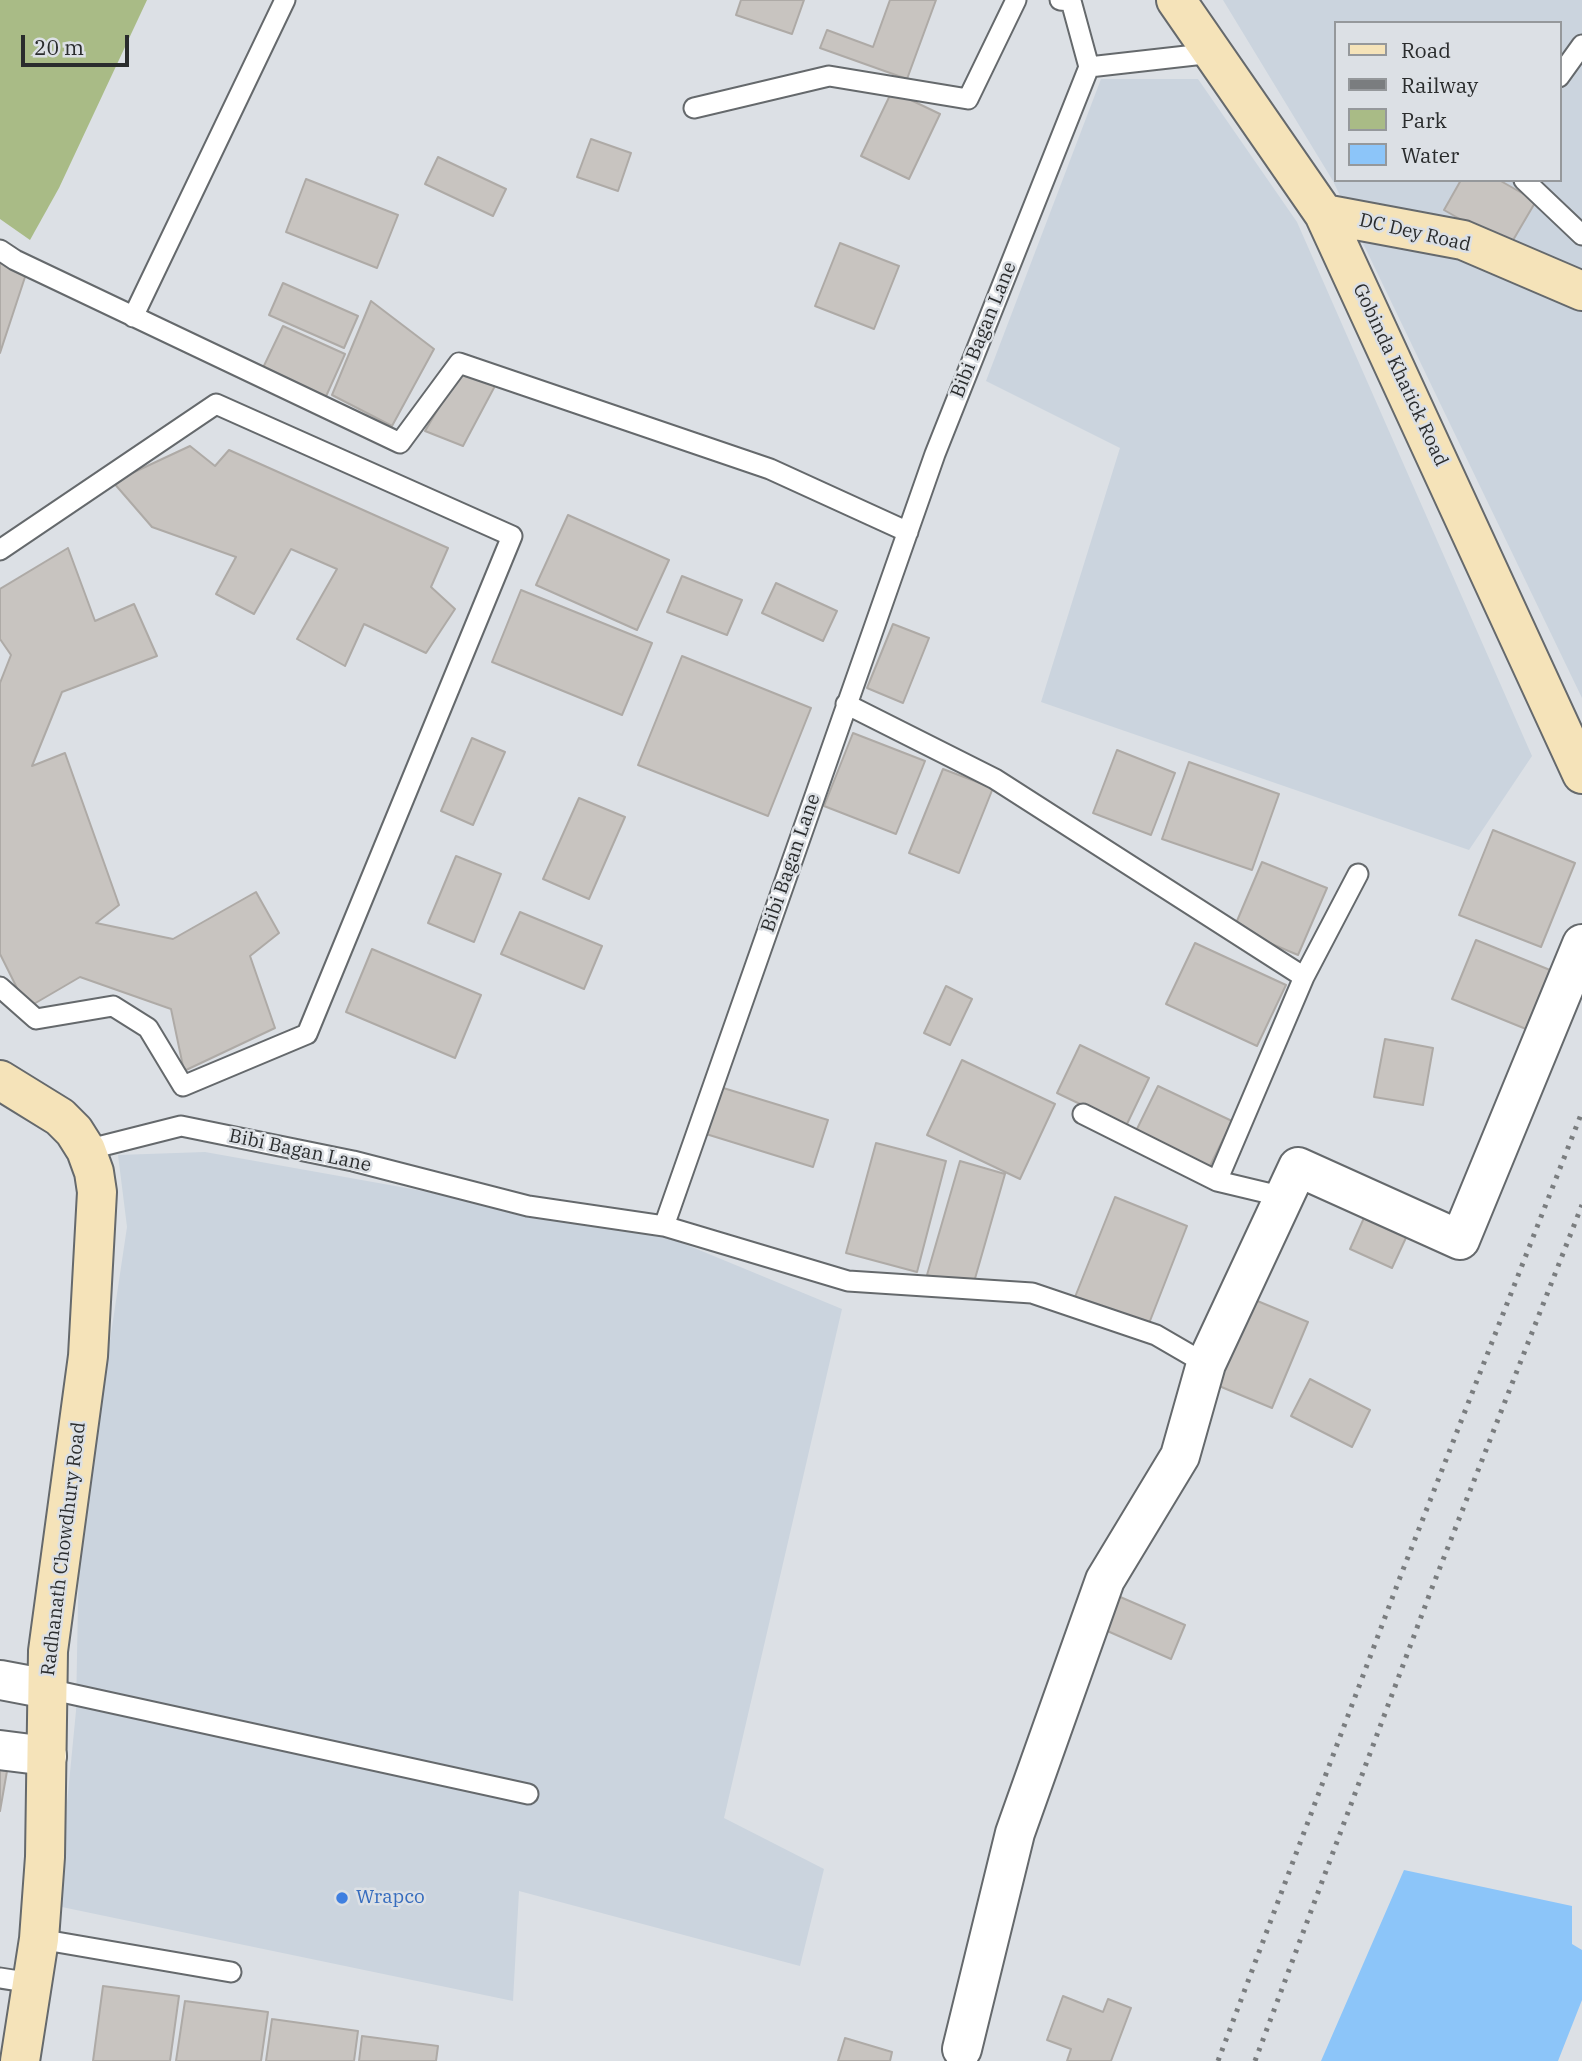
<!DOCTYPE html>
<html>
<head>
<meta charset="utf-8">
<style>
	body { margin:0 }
	#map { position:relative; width:1582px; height:2061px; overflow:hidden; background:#dce0e5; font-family:"IBM Plex Serif",serif }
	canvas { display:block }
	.legend { position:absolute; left:1334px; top:21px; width:228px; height:161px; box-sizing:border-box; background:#dce0e5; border:2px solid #95989b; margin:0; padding:9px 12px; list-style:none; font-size:21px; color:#2a2c2d }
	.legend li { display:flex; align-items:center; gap:14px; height:35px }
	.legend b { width:35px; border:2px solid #95989b }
	.scale { position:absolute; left:21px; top:35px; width:108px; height:32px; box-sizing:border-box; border:4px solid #2a2c2d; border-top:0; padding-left:9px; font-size:21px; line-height:24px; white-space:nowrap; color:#2a2c2d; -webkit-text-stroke:5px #dce0e5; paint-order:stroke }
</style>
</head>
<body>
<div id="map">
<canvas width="1582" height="2061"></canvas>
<ul class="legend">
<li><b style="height:9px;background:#f5e3b9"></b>Road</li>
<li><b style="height:9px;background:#7a7d7f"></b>Railway</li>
<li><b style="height:19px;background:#a9bb86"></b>Park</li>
<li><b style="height:19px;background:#8cc5f9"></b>Water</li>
</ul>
<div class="scale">20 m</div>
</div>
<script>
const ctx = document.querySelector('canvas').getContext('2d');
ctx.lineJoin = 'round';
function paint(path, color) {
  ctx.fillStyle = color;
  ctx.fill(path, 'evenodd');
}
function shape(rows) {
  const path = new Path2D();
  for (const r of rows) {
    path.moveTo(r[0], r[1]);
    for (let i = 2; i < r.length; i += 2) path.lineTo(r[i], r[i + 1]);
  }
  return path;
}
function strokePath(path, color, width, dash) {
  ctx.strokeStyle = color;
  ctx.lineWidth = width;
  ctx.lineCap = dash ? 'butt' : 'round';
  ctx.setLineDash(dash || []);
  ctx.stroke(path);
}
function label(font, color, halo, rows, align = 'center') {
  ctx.font = font + ' "IBM Plex Serif",serif';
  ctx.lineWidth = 5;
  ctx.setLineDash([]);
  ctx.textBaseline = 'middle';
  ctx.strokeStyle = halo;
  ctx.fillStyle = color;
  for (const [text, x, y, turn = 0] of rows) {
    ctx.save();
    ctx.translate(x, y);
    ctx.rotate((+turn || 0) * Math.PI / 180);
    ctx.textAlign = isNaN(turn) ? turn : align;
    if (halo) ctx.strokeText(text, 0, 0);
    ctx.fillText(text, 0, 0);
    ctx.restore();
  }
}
paint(shape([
	[1223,0,1582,0,1582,698,1333,181],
	[1335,23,1559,23,1559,180,1335,180],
	[1101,79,1198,79,1297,222,1532,756,1469,850,1041,702,1120,448,986,381],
	[205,1152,658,1233,842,1309,724,1818,824,1869,800,1966,519,1891,513,2001,57,1906,76,1711,79,1548,127,1227,118,1155]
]), '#cbd4de');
paint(shape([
	[0,0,147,0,59,188,30,240,0,219]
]), '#a9bb86');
paint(shape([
	[1404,1870,1572,1906,1572,1944,1582,1950,1582,2000,1558,2061,1321,2061]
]), '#8cc5f9');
const building = shape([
	[741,0,804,0,792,34,736,15,741,0],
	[890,0,936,0,907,79,820,48,827,30,873,47,890,0],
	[892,91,940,114,909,179,861,156,892,91],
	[591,139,631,153,618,191,577,177,591,139],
	[438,157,506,189,493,216,425,184,438,157],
	[306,179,398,215,377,268,286,232,306,179],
	[1461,180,1499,180,1536,201,1509,247,1444,210,1461,180],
	[840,243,899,266,874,329,815,306,840,243],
	[0,258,26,274,0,353,0,258],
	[283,283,358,316,344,348,269,315,283,283],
	[371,301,434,349,392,426,332,395,371,301],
	[283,326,345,354,323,403,260,374,283,326],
	[460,372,496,384,463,446,425,431,460,372],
	[190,446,215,466,229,450,448,548,431,587,455,609,426,653,364,624,345,666,297,639,337,569,291,549,254,614,216,594,236,557,152,527,113,482,190,446],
	[568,515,669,560,637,630,536,585,568,515],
	[68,548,95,621,134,604,157,656,62,692,32,766,65,753,119,905,96,923,173,939,256,892,279,933,250,956,275,1028,184,1071,171,1009,80,977,27,1008,0,954,0,683,11,655,0,639,0,589,68,548],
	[682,576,742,600,727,635,667,612,682,576],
	[776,583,837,611,823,641,762,613,776,583],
	[521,590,652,643,622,715,492,662,521,590],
	[893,624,929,638,903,703,867,688,893,624],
	[682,656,811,708,768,816,638,765,682,656],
	[853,733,925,761,896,834,824,806,853,733],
	[472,738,505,752,473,825,441,811,472,738],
	[1117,750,1175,773,1151,835,1093,813,1117,750],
	[1189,762,1279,794,1252,870,1162,839,1189,762],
	[943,769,993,788,959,873,909,853,943,769],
	[579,798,625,817,589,899,543,879,579,798],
	[1493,830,1575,863,1541,947,1459,915,1493,830],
	[456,856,501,874,474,942,428,923,456,856],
	[1262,862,1327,888,1298,955,1234,928,1262,862],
	[520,912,602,946,584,989,501,954,520,912],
	[1476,940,1550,970,1526,1029,1452,999,1476,940],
	[1195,943,1286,985,1257,1046,1166,1004,1195,943],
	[372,949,481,995,455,1058,346,1012,372,949],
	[946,986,972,999,950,1045,924,1033,946,986],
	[1385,1039,1433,1048,1423,1105,1374,1097,1385,1039],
	[1080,1045,1149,1078,1126,1126,1057,1093,1080,1045],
	[962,1060,1055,1104,1020,1179,927,1135,962,1060],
	[1158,1086,1232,1121,1208,1170,1134,1135,1158,1086],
	[720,1087,828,1120,813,1167,706,1134,720,1087],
	[876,1143,946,1161,917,1272,846,1253,876,1143],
	[960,1161,1005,1174,972,1289,927,1275,960,1161],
	[1115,1197,1187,1226,1148,1326,1075,1297,1115,1197],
	[1368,1209,1410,1229,1392,1268,1350,1249,1368,1209],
	[1243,1295,1308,1322,1272,1408,1207,1381,1243,1295],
	[1310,1379,1370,1410,1352,1447,1291,1416,1310,1379],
	[1111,1593,1185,1625,1171,1659,1096,1626,1111,1593],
	[0,1770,7,1771,0,1811,0,1770],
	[103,1986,179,1996,170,2061,93,2061,103,1986],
	[1063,1996,1103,2012,1108,1999,1131,2008,1111,2061,1067,2061,1071,2049,1047,2040,1063,1996],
	[185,2001,268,2012,261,2061,176,2061,185,2001],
	[272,2019,358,2031,354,2061,266,2061,272,2019],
	[362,2036,438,2046,436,2061,359,2061,362,2036],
	[845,2038,892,2052,890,2061,838,2061,845,2038]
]);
paint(building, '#c8c4c0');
strokePath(building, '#aeaaa6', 2);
const lane = shape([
	[1060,0,1071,1,1089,67],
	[1559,77,1582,45],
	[694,108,829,76,968,99,1016,0],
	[1524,180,1582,235],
	[0,250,15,260,400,443,459,363,770,469,908,532],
	[133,317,285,0],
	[0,550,216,404,512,536,307,1034,183,1086,148,1028,113,1006,36,1019,0,987],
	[846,704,995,779,1304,977],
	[1083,1114,1217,1181,1284,1197],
	[86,1150,181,1126,353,1161,528,1206,664,1226,848,1281,1032,1293,1156,1335,1206,1364],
	[1217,1181,1304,977,1358,874],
	[664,1226,935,454,1089,67,1213,53],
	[48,1689,528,1794],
	[39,1939,231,1972],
	[0,1978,32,1983]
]);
const street = shape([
	[0,1680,48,1689],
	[0,1750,47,1756],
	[962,2049,1015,1833,1105,1580,1180,1456,1206,1364,1298,1167,1460,1240,1582,944]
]);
const secondary = shape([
	[1176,0,1324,214,1582,774],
	[1324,214,1463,240,1582,291],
	[0,1080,60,1117,74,1131,86,1150,94,1172,97,1192,88,1356,48,1651,45,1857,39,1939,20,2061]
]);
strokePath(lane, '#65696c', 23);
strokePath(street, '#65696c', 42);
strokePath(secondary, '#65696c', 42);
strokePath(lane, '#fff', 19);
strokePath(street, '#fff', 38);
strokePath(secondary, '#f5e3b9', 38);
strokePath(shape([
	[1218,2061,1399,1580,1582,1112],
	[1255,2061,1430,1593,1582,1205]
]), '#7a7d7f', 5, [3.5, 7]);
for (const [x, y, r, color] of [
	[342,1898,7,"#3f7fe0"]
]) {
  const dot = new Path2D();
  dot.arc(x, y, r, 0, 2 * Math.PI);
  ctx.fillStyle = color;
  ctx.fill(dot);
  strokePath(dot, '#dce0e5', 2.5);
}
label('19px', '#2a2c2d', '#dce0e5', [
	["DC Dey Road",1415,233,13],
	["Bibi Bagan Lane",984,330,-68],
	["Gobinda Khatick Road",1400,375,65],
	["Bibi Bagan Lane",791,863,-71],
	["Bibi Bagan Lane",300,1151,12],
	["Radhanath Chowdhury Road",64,1549,-83]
]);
label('19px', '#366cbe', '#dce0e5', [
	["Wrapco",356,1898]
], 'left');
</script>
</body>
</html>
